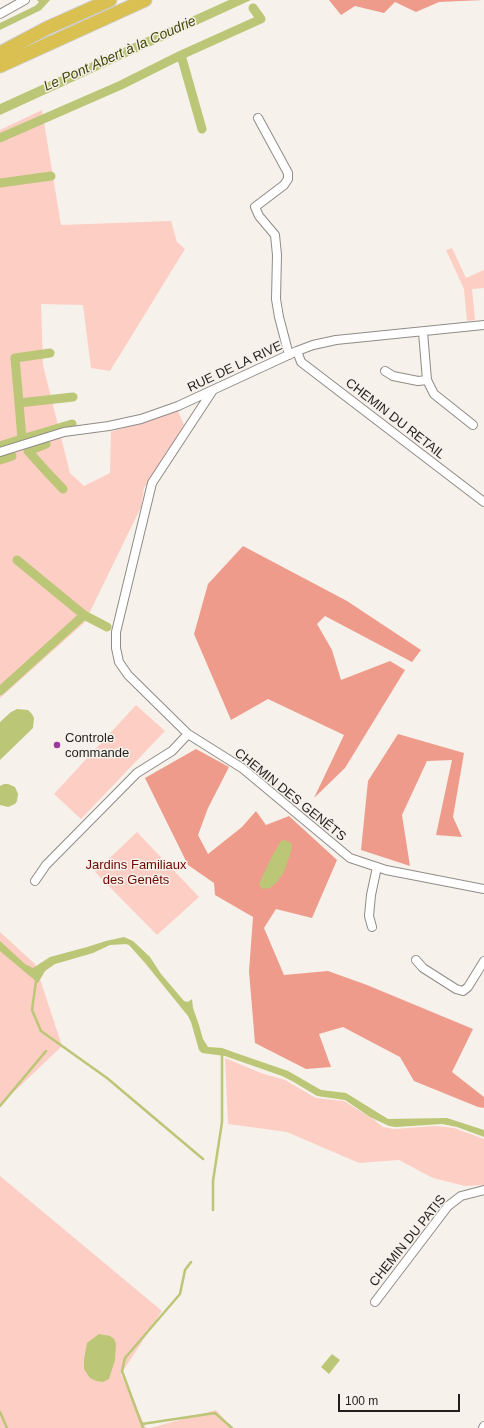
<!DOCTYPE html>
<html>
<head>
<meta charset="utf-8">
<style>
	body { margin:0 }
	#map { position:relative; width:484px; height:1428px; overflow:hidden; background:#f6f1ea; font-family:Helvetica,sans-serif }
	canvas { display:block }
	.scale { position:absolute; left:338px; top:1394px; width:122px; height:18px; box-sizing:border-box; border:2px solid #211f1d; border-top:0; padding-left:5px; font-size:12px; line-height:14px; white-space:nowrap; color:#211f1d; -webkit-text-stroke:3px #f6f1ea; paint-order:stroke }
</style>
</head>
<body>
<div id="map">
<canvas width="484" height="1428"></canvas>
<div class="scale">100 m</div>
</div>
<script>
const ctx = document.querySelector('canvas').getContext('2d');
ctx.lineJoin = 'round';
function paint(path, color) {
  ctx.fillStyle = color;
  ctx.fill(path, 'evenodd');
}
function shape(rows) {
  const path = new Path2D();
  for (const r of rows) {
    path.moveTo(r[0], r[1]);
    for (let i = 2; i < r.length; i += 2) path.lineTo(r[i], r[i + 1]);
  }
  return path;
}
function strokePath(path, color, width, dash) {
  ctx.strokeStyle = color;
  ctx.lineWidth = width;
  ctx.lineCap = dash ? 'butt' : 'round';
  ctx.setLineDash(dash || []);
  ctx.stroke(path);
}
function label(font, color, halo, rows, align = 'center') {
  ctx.font = font + ' Helvetica,sans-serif';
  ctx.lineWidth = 3;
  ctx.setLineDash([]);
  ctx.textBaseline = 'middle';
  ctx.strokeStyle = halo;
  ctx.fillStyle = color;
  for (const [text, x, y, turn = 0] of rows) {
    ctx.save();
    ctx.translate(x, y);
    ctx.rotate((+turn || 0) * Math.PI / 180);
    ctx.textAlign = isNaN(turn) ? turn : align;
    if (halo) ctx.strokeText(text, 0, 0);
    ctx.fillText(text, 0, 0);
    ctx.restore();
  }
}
paint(shape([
	[42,110,61,225,171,221,177,242,185,249,110,371,91,368,83,305,41,304,43,365,70,473,84,486,110,473,111,432,178,411,184,425,144,488,141,507,85,622,0,698,0,130],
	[452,248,466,278,484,270,484,288,472,289,475,320,467,321,464,289,446,250],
	[136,705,165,731,81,819,54,794],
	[137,832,199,897,157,935,95,872],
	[0,932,35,964,62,1046,0,1105],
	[225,1058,261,1073,285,1080,316,1098,344,1101,373,1119,383,1127,394,1129,434,1126,446,1127,454,1128,484,1139,484,1185,465,1186,433,1178,399,1160,359,1163,287,1132,228,1124],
	[0,1176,162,1311,121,1374,146,1428,0,1428],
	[216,1410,232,1428,150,1428]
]), '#fdcec4');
paint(shape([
	[329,0,483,0,439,2,416,12,395,2,384,13,355,6,341,15],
	[243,546,347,601,421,650,412,662,325,616,317,624,332,650,341,680,390,661,405,670,345,768,314,798,344,735,268,699,231,720,194,634,208,584],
	[398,734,464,753,453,817,462,837,436,835,452,760,427,761,402,815,410,866,361,850,368,781],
	[196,749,229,767,208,808,198,835,208,854,242,827,256,811,266,825,289,816,337,860,312,918,276,909,264,928,284,975,328,971,367,985,473,1029,452,1072,484,1097,484,1108,478,1107,414,1081,400,1057,343,1027,319,1034,331,1067,306,1069,255,1043,249,971,253,917,215,895,214,883,188,865,145,778]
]), '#ef9b8b');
paint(shape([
	[37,0,50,0,41,10,0,30,0,23,35,6,39,2],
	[229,0,251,0,0,115,0,104],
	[17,709,28,710,32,714,34,718,33,728,0,760,0,722,11,712],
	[4,784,8,784,15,787,18,794,17,801,15,804,8,807,0,805,0,786],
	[284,840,291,843,292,847,290,855,284,872,277,882,270,888,262,889,259,884,271,858,281,841],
	[124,937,133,941,150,957,161,974,184,1001,188,1002,192,999,193,1008,199,1025,203,1039,208,1047,222,1048,233,1052,288,1071,321,1090,346,1093,388,1119,447,1118,484,1130,484,1137,457,1127,442,1124,396,1127,389,1126,370,1117,345,1100,317,1096,292,1081,282,1076,225,1056,202,1053,199,1050,191,1022,188,1016,145,963,129,945,126,944,110,945,93,953,55,964,45,971,38,983,0,951,0,941,25,964,33,968,50,957,87,947,106,941],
	[99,1334,110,1336,114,1339,116,1344,115,1360,109,1379,103,1382,96,1381,90,1378,84,1369,84,1359,87,1343],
	[332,1354,340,1360,329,1374,321,1367]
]), '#bbc676');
strokePath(shape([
	[36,981,32,1010,41,1031,107,1078,203,1159],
	[0,1106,46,1051],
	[213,1210,213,1181,222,1122,222,1055],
	[0,1412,7,1428],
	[142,1424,215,1413,232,1428],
	[143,1428,122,1371,125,1358,180,1294,185,1270,191,1262]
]), '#bbc676', 2.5);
strokePath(shape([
	[181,55,261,19,253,8],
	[0,138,121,85,181,55,202,129],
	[0,183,51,176],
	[50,353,15,358,19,403,73,397],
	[19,403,22,439,72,424],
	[46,444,28,451,46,471,63,489],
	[0,446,22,439],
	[0,460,12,456],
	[17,560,84,615],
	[0,691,84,615,107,627]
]), '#bbc676', 9);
const minor = shape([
	[0,14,25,0],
	[258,118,288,173,288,179,284,185,255,207,259,216,275,235,277,255,276,299,279,317,289,355],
	[423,332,427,380,434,394,473,425],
	[297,351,301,362,484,502],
	[385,371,393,376,418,381,427,380],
	[213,390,152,483,116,632,116,648,119,662,128,675,188,734,242,768,350,858,386,870,484,889],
	[0,452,64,432,109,426,141,419,178,406,297,351,313,345,336,340,484,325],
	[35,881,46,865,137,773,172,751,188,734],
	[372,927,369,916,371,895,377,867],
	[416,960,423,968,456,989,463,991,468,987,484,961],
	[375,1302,448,1206,461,1196,484,1190],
	[483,1428,484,1426]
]);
const trunk = shape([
	[0,53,47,28,110,0],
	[0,66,145,0]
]);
strokePath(minor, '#908b86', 10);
strokePath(trunk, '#cececd', 15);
strokePath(minor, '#fff', 8);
strokePath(trunk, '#dac050', 13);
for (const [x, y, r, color] of [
	[57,745,4,"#9d389d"]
]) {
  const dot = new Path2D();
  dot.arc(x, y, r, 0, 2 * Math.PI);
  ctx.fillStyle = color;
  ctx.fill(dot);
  strokePath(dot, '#f6f1ea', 1.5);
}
label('13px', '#211f1d', '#f6f1ea', [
	["RUE DE LA RIVE",235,367,-25],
	["CHEMIN DU RETAIL",395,419,38],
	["CHEMIN DES GENÊTS",290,795,39],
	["CHEMIN DU PATIS",408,1241,-51]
]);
label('13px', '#211f1d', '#f6f1ea', [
	["Controle",65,738],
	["commande",65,753]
], 'left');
label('13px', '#6e0700', '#f6f1ea', [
	["Jardins Familiaux",136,865],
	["des Genêts",136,880]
]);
label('italic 14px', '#414809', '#f6f1ea', [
	["Le Pont Abert à la Coudrie",120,54,-24]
]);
</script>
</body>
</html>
